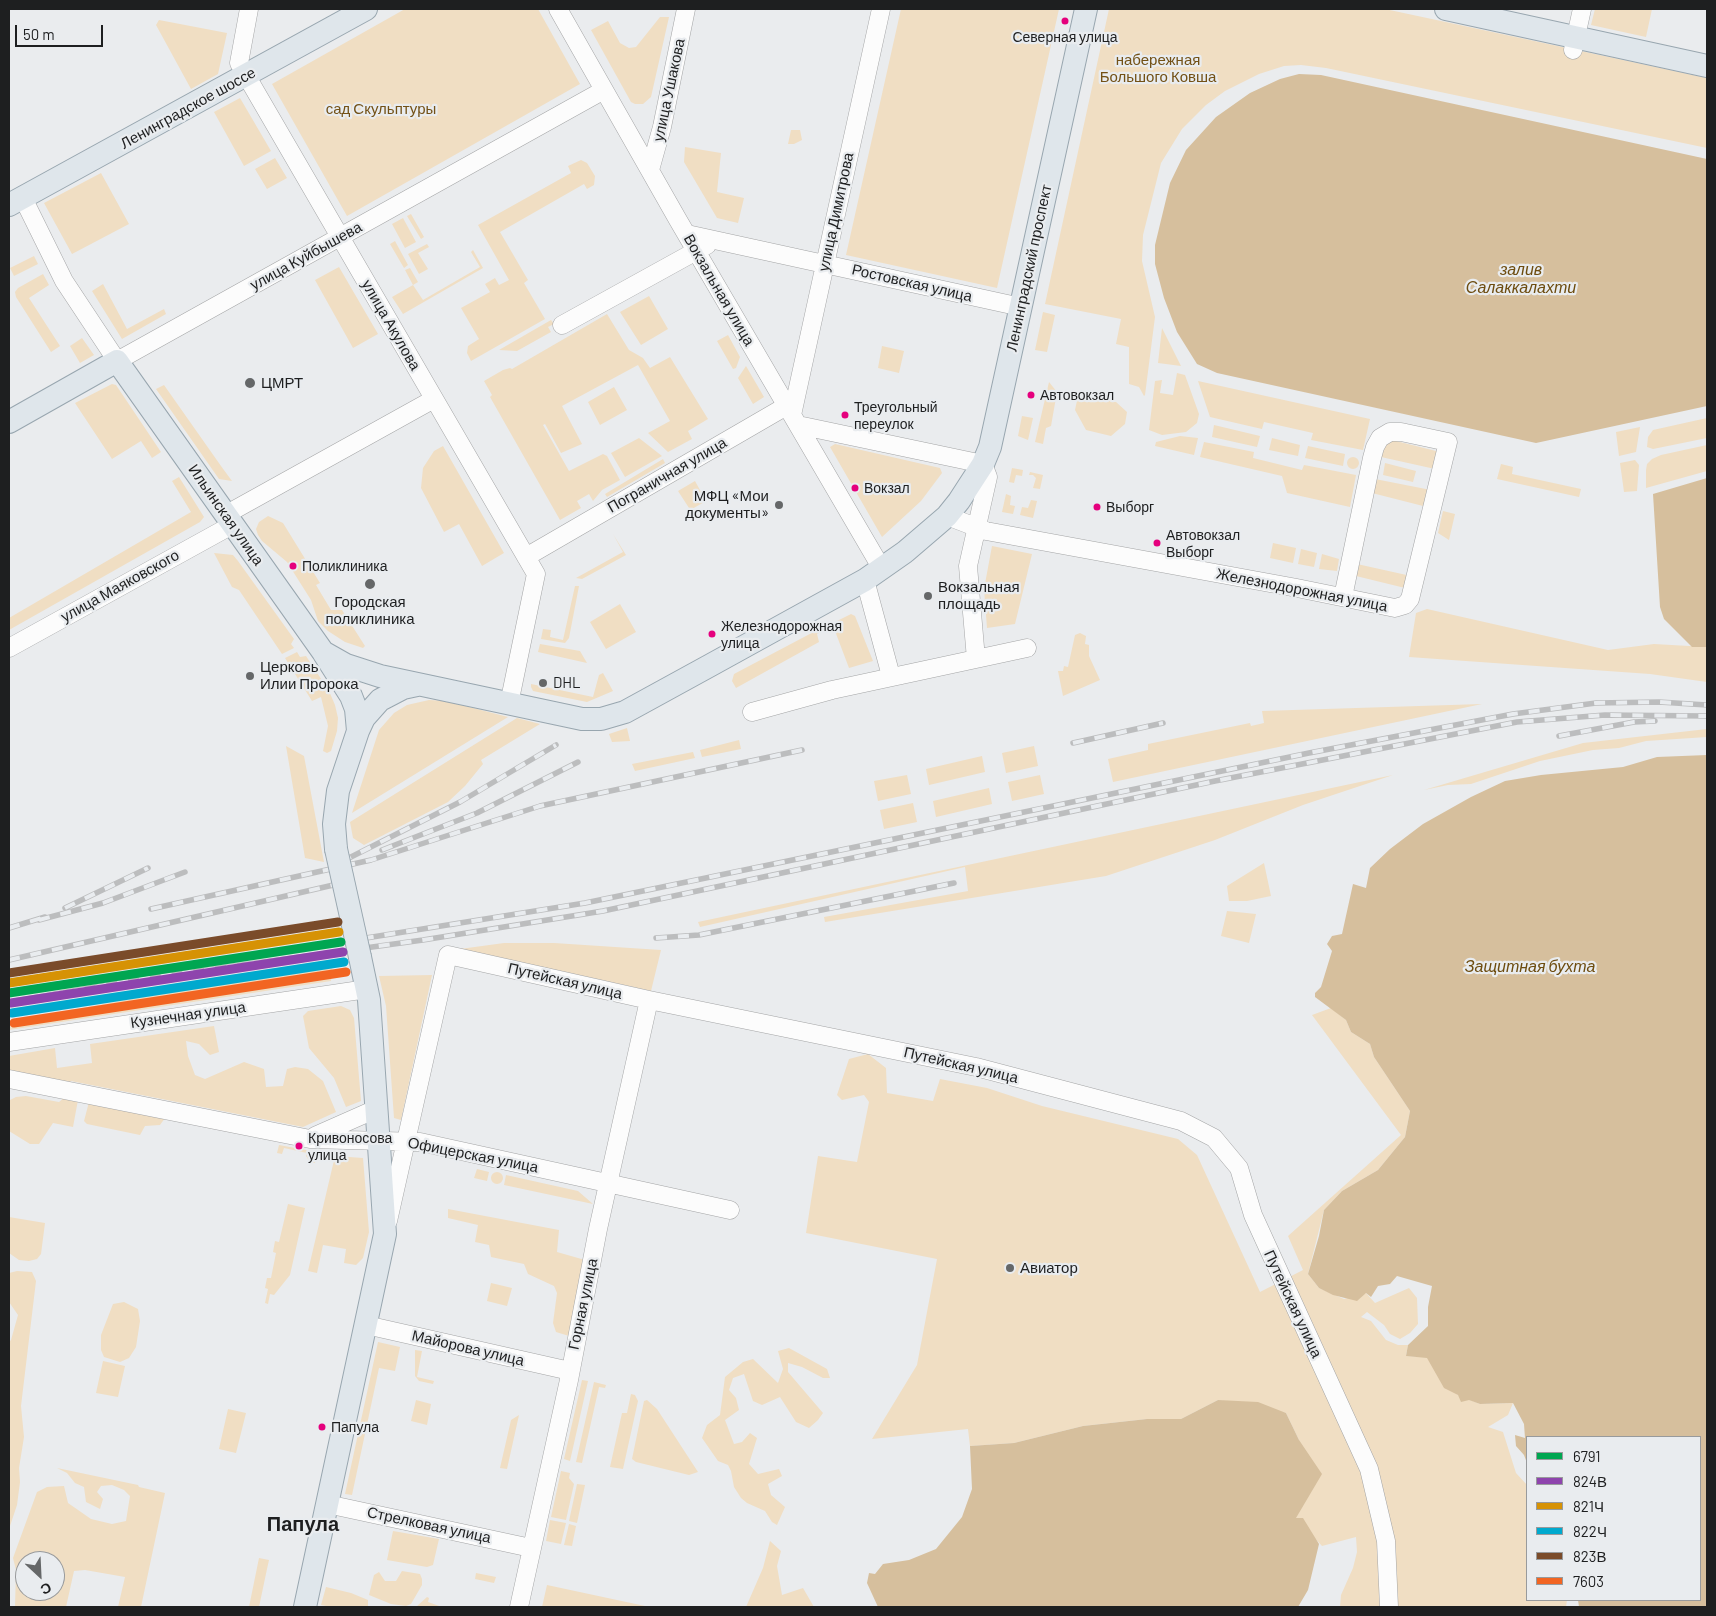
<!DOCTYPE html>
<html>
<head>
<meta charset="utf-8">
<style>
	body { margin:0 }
	#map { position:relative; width:1716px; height:1616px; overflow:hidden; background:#eaecee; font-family:Barlow,sans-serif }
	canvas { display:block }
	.frame { position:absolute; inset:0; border:10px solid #1e1f20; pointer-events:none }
	.legend { position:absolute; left:1526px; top:1436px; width:175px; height:165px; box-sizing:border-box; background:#e9ecef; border:1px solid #989a9c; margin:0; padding:6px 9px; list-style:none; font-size:15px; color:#1e1f20 }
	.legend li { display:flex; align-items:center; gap:10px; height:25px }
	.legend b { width:25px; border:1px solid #989a9c }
	.north { position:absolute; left:15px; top:1551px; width:50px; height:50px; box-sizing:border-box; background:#e9ecef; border:1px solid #989a9c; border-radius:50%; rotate:155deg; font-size:14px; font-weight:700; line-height:20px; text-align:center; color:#1e1f20 }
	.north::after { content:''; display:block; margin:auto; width:18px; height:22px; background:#656768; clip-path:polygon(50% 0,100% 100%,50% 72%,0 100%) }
	.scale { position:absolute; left:15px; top:25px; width:88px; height:22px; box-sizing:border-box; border:2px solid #1e1f20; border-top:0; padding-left:6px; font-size:15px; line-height:18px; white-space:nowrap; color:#1e1f20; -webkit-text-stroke:4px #e9ecef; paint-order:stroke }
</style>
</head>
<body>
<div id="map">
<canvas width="1716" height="1616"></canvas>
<div class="frame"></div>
<ul class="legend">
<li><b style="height:6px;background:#00a651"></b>6791</li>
<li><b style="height:6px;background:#8e44ad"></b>824В</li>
<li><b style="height:6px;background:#d69205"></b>821Ч</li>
<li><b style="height:6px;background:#00a9ce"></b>822Ч</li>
<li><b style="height:6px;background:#7a4b2a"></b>823В</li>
<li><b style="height:6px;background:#f26522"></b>7603</li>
</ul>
<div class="north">С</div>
<div class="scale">50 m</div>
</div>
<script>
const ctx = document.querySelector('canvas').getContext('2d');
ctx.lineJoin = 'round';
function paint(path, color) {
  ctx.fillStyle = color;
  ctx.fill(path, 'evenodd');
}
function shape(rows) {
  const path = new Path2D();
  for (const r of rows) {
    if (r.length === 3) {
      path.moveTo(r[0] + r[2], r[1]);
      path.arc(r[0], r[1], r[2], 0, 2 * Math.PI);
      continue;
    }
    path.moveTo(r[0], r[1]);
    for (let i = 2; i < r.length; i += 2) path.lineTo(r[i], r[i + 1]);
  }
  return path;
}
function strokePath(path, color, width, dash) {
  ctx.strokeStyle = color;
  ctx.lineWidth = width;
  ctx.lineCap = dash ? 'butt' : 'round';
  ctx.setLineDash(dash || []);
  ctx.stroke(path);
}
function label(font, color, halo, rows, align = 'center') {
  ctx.font = font + ' Barlow,sans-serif';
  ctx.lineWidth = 4.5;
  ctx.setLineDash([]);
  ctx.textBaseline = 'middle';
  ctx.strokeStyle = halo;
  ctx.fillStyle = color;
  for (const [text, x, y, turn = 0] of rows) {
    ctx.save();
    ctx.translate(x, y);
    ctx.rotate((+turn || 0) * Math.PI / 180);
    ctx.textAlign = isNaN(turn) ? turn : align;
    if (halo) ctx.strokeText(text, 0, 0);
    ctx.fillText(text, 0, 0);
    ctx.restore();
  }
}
paint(shape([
	[405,9,538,9,580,84,347,216,272,84],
	[901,9,1059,9,997,288,846,255],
	[1109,9,1385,9,1707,78,1707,148,1326,68,1301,65,1284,66,1259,74,1225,91,1206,105,1182,129,1161,163,1143,235,1142,261,1155,317,1145,395,1144,396,1139,387,1129,384,1129,347,1116,344,1121,319,1045,304],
	[1595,9,1652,9,1646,37,1591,25],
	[660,17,669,17,651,97,643,104,635,104,631,102,591,30,608,21,620,43,629,48,636,47],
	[159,20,227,33,218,74,191,89,156,25],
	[240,98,271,151,244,166,214,112],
	[791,130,800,130,802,140,794,144,788,144],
	[685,147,721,153,717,192,744,198,738,223,717,218,684,162],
	[275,158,287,178,267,189,255,169],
	[581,160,587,163,595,176,594,185,587,189,584,184,500,232,528,280,524,283,545,319,471,361,467,353,468,346,479,339,461,308,490,292,485,284,495,278,499,285,509,280,478,225,571,173,568,166],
	[101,173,129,224,72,254,44,203],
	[411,214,424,237,421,239,407,216],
	[403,218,416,242,405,248,392,224],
	[395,241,408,265,404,268,390,244],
	[427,244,429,247,418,253,428,269,419,274,408,254],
	[473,250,483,268,403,314,392,297,413,285,405,270,410,268,418,282,413,285,423,300,480,267,471,252],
	[34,256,38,264,14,276,10,268],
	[339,267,378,334,353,348,315,280],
	[43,274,49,285,29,298,60,346,51,352,16,297,15,292,18,288],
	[103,284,127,329,164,309,166,314,122,339,92,291],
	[649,296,668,329,641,345,620,312],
	[1043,312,1055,315,1047,352,1035,350],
	[607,314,629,350,643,358,650,368,670,357,708,419,688,431,692,439,668,452,648,433,670,421,638,365,562,406,582,444,561,453,545,424,543,425,569,471,603,454,607,456,620,480,602,490,593,501,589,494,577,501,581,508,560,520,490,397,492,395,484,381,503,370,510,368,512,369],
	[551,320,554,324,548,327,551,332,517,351,499,350],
	[1162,328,1181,366,1158,363],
	[728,335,740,357,736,368,733,369,717,341],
	[82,338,94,355,80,363,70,346],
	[882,346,904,351,899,373,878,368],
	[746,366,764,397,753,404,738,378],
	[1177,373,1185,375,1199,414,1197,423,1186,432,1162,435,1149,430,1155,381,1162,380,1160,393,1173,395],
	[1198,381,1370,419,1363,450,1311,440,1313,433,1264,422,1262,429,1210,417],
	[1049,382,1057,392,1051,426,1046,428,1043,444,1035,442],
	[112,384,116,385,161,452,152,458,141,441,112,459,75,403],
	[164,385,221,466,232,481,219,479,156,389],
	[614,387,627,410,600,425,588,402],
	[1078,396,1116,402,1127,412,1125,424,1111,436,1086,430,1075,410],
	[1022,416,1033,418,1028,440,1018,436],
	[1707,418,1707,438,1653,449,1647,447,1648,437,1653,430],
	[1214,425,1260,436,1257,447,1212,437],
	[1640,427,1636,452,1619,456,1616,432],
	[1180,436,1198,438,1194,455,1155,446,1156,442],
	[639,438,662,456,625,477,611,453],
	[1272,438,1300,445,1298,456,1269,450],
	[1388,439,1436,451,1438,457,1435,469,1381,457],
	[1204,442,1254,452,1253,458,1302,470,1304,465,1356,475,1350,507,1287,493,1282,476,1200,457],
	[835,444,940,468,942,473,921,501,882,537,830,447],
	[1707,445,1707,471,1646,488,1646,470,1647,464,1652,459,1661,455],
	[443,446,504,553,482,566,459,524,444,532,421,488,423,468,434,451],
	[1308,446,1345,454,1343,466,1305,458],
	[1353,463,6],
	[663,459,665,463,607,497,605,494],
	[1635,460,1639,465,1637,491,1624,492,1620,463],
	[1385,463,1416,471,1413,482,1383,475],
	[1501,464,1513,467,1512,474,1581,489,1579,497,1497,479],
	[1012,468,1023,470,1022,476,1016,475,1014,483,1009,482],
	[1030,472,1043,475,1040,489,1033,488,1036,478,1033,475,1029,475],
	[179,477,204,517,200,522,9,630,9,618,191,512,172,481],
	[1375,479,1431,490,1427,507,1372,493],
	[695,481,706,501,692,509,689,508,678,491],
	[1006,494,1011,496,1010,505,1015,506,1013,514,1002,512],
	[1031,500,1037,501,1033,518,1020,515,1022,507,1028,508],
	[1443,511,1455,514,1449,540,1438,533],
	[268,516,283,523,320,583,316,585,331,610,342,610,365,646,363,648,345,642,328,631,318,621,311,600,287,562,262,541,258,535,256,529,259,522],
	[613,534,626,555,582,579,576,578,623,552],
	[1273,543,1296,548,1293,563,1270,558],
	[992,546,1032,554,1015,624,987,628,984,589],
	[1301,549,1317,553,1314,567,1298,564],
	[214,553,233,555,238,561,294,639,291,644,294,648,282,654,239,590,232,587],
	[1322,554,1339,559,1337,571,1319,569],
	[1357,564,1411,576,1405,588,1356,576],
	[575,586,579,586,569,638,565,643,541,639,543,629,551,630,550,637,563,640],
	[620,604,636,632,606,649,590,622],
	[1427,609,1608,650,1654,644,1707,647,1707,682,1650,674,1409,657,1416,613],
	[851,614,855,616,873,661,849,668,835,631,831,632,829,625],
	[823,627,825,630,817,634,819,642,736,688,732,681,734,674],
	[1080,633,1086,636,1085,644,1089,645,1089,656,1100,680,1063,696,1058,671,1063,671,1064,666,1068,667,1075,635],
	[540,644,580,651,587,663,538,652],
	[297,652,300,657,306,656,329,691,335,705,338,718,337,731,331,751,327,753,323,751,328,726,321,697,312,701,285,658],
	[603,673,613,691,587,702,533,691,531,687,531,684,593,697,599,675],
	[429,700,446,701,508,717,352,813,379,730,394,713,407,705],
	[1482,704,1113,782,1108,759,1148,750,1148,744,1250,723,1251,726,1264,723,1262,711],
	[517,718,540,724,481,760,483,764,465,786,448,802,364,845,353,838,350,822],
	[627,728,630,741,612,742,609,734],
	[1707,729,1707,737,1646,741,1619,748,1593,750,1540,761,1471,784,1448,785,1424,790,1583,743],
	[739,740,741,749,702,757,700,750],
	[286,746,304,756,324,862,305,858],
	[1034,746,1038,766,1006,773,1002,753],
	[693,752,695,758,635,771,632,764],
	[982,756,985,772,929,785,926,769],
	[907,775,911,794,878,801,874,781],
	[1040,775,1044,794,1012,801,1008,782],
	[1393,775,1303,805,1215,840,1106,876,825,922,824,917,968,891,965,867,700,927,698,922],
	[989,788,992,804,936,817,933,801],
	[913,803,917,822,884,829,880,810],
	[1264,863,1271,896,1247,901,1229,901,1227,886],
	[1227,911,1256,914,1249,943,1221,936],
	[504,943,554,943,661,950,651,991,460,949],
	[333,963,331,981,9,1030,9,1021],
	[432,975,401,1120,394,1118,386,1006,379,976],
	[341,1006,350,1010,354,1018,361,1101,346,1107,334,1078,309,1048,303,1016,308,1011],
	[1331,1008,1346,1020,1351,1032,1370,1044,1374,1057,1410,1111,1405,1137,1378,1170,1342,1191,1324,1210,1308,1274,1319,1288,1344,1299,1366,1293,1375,1303,1409,1288,1417,1298,1418,1324,1410,1333,1400,1339,1390,1334,1384,1325,1367,1312,1361,1317,1371,1321,1386,1340,1398,1345,1408,1345,1406,1356,1427,1357,1458,1395,1480,1404,1513,1403,1508,1415,1488,1427,1503,1432,1516,1473,1527,1485,1527,1600,1567,1600,1566,1607,1340,1607,1341,1595,1353,1568,1357,1552,1356,1537,1322,1546,1296,1518,1299,1440,1286,1413,1218,1400,1181,1419,1147,1419,1083,1426,1014,1443,970,1446,968,1429,872,1439,917,1365,937,1259,806,1233,818,1156,857,1162,869,1102,864,1095,842,1100,837,1095,849,1059,868,1054,886,1068,887,1093,933,1101,940,1079,987,1088,1042,1106,1178,1139,1197,1155,1260,1292,1303,1270,1288,1236,1401,1135,1312,1015],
	[214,1026,219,1052,210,1055,199,1044,186,1041,188,1056,195,1075,205,1079,244,1062,264,1069,266,1087,283,1086,287,1069,295,1067,308,1069,323,1081,336,1112,303,1127,71,1081,69,1083,9,1071,9,1056,55,1048,57,1068,92,1063,90,1044],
	[26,1096,59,1102,65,1097,78,1100,73,1127,53,1123,39,1144,30,1144,9,1131,10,1100,16,1097],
	[89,1102,165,1118,160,1125,145,1126,140,1135,87,1124,84,1121],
	[279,1145,317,1152,315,1163,310,1162,306,1156,307,1153,284,1148,282,1154,277,1153],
	[335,1156,363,1158,369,1232,363,1258,356,1265,344,1263,346,1249,323,1245,317,1273,308,1271],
	[477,1169,489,1172,487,1181,474,1178],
	[497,1178,6],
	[506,1175,578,1191,593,1204,504,1185],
	[288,1204,305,1208,290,1275,274,1295,270,1294,268,1304,265,1303,268,1289,265,1288,267,1278,271,1278,276,1253,273,1252,275,1241,279,1242],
	[448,1209,559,1230,557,1252,585,1260,569,1336,556,1332,553,1323,557,1293,554,1286,528,1274,524,1264,491,1257,489,1245,475,1242,478,1225,448,1218],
	[9,1217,45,1223,41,1254,37,1259,29,1261,19,1260,9,1253],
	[17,1271,32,1272,36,1281,21,1406,24,1437,19,1468,20,1482,17,1505,9,1529,9,1342,11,1340,18,1315,9,1302,9,1273],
	[491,1283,512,1288,507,1306,487,1301],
	[124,1302,138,1309,140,1321,136,1347,129,1358,120,1362,104,1357,101,1350,101,1335,113,1304],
	[378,1342,400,1347,395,1371,379,1368,352,1495,345,1494],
	[789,1348,827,1369,830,1378,823,1378,802,1367,788,1363,788,1372,823,1413,818,1420,809,1428,796,1422,780,1397,762,1405,753,1401,744,1374,733,1378,729,1390,736,1398,739,1410,725,1420,734,1444,742,1442,750,1433,757,1438,749,1464,758,1474,779,1469,782,1476,768,1484,771,1495,785,1507,777,1525,772,1522,765,1511,747,1503,741,1498,734,1487,731,1471,728,1465,718,1461,702,1438,707,1425,720,1415,725,1377,743,1362,753,1359,778,1383,783,1369,778,1351],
	[415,1350,422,1351,417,1377,434,1381,433,1384,419,1381,415,1376],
	[103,1361,125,1366,118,1397,96,1393],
	[582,1380,588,1381,570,1461,564,1459],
	[594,1382,606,1385,605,1388,599,1387,582,1463,576,1462],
	[631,1394,635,1395,638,1401,623,1469,610,1467,622,1413,627,1413],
	[416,1400,431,1404,427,1425,411,1421],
	[647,1400,657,1409,698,1472,689,1475,636,1462,632,1459,644,1401],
	[228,1409,246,1413,236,1453,219,1449],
	[519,1415,507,1469,500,1468,511,1420],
	[57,1468,138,1485,139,1487,165,1493,141,1607,118,1607,125,1577,85,1570,74,1571,66,1607,15,1607,16,1570,13,1558,37,1492,47,1487,64,1486,68,1503,91,1519,112,1524,126,1521,130,1496,124,1490,112,1485,101,1486,97,1492,103,1499,100,1509,86,1502,84,1487,75,1483,67,1473],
	[25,1561,55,1561,55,1591,25,1591],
	[561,1471,570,1473,569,1478,574,1484,566,1520,551,1517],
	[577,1484,585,1485,577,1523,569,1521],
	[550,1520,566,1523,561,1544,546,1541],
	[569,1524,576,1526,572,1546,564,1545],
	[393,1531,439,1539,433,1565,427,1567,387,1560],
	[770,1541,781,1551,777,1566,782,1595,803,1588,814,1607,746,1607,763,1568],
	[259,1558,269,1560,267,1569,259,1607,249,1607],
	[402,1571,420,1574,422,1579,422,1585,411,1604,406,1606,391,1604,369,1595,374,1575,379,1572,385,1581,396,1581],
	[476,1573,496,1577,494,1583,475,1579],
	[547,1585,645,1606,645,1607,542,1607],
	[326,1587,351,1593,368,1600,368,1607,331,1607,321,1605],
	[427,1597,429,1598,428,1602,442,1607,416,1607]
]), '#f0dec3');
paint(shape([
	[1299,74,1321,75,1707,159,1707,406,1536,443,1217,373,1197,364,1177,332,1164,298,1155,264,1155,245,1170,183,1186,150,1216,117,1250,93,1280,79],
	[1707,478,1707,647,1692,647,1664,619,1660,607,1653,494],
	[1707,755,1707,1607,1579,1607,1578,1600,1700,1600,1700,1437,1527,1437,1527,1463,1524,1455,1516,1446,1515,1435,1525,1438,1524,1424,1513,1403,1480,1404,1469,1400,1461,1402,1458,1395,1444,1388,1427,1358,1406,1356,1408,1345,1428,1326,1428,1307,1432,1286,1397,1276,1390,1284,1378,1286,1371,1297,1366,1293,1357,1301,1333,1295,1319,1288,1308,1274,1319,1236,1324,1210,1342,1191,1378,1170,1405,1137,1410,1111,1374,1057,1370,1044,1351,1032,1346,1020,1315,997,1315,993,1321,987,1332,951,1327,944,1332,936,1342,934,1353,884,1366,888,1370,868,1390,849,1423,824,1471,797,1505,781,1541,775,1623,767,1657,757],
	[1218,1400,1258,1402,1286,1413,1299,1440,1322,1474,1296,1518,1303,1518,1319,1544,1308,1590,1298,1607,878,1607,867,1583,869,1573,875,1574,883,1564,909,1560,936,1549,962,1517,972,1489,970,1446,1014,1443,1083,1426,1147,1419,1181,1419]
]), '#d6bf9d');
const minor = shape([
	[249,9,239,63,536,574,509,704],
	[558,9,678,220,882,569],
	[1573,50,1582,9],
	[650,170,662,127,686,9],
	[23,198,64,281,117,361,604,90],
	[687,234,1021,307],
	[562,325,707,245],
	[792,415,881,9],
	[798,425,983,464,988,477,968,566,976,659],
	[225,515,434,399],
	[947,516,986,531,1297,588,1395,608,1405,605,1410,599,1448,442,1401,432,1390,432,1380,438,1375,447,1372,458,1343,597],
	[526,557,795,401],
	[865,580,891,676],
	[9,648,232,525],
	[752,712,832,690,1027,648],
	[9,1042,367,989],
	[9,1079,310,1139,420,1142,730,1210],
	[315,1136,376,1109],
	[388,1221,448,955,649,1000,976,1067,1181,1121,1214,1138,1239,1168,1253,1215,1369,1469,1386,1541,1389,1607],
	[366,1325,570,1371],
	[327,1504,531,1548],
	[519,1607,569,1380,598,1229,649,1000]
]);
const major = shape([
	[1446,9,1707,66],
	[9,205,366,9],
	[9,422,117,361,323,652,351,696,356,709,358,731,338,791,334,824,336,849],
	[323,652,346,665,380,676,582,719,601,719,625,712,709,666,865,580,905,552,947,516,959,501,983,464,990,447,1086,9],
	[358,731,364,718,380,700,403,688,417,685],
	[305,1607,385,1234,369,1000,360,957]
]);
strokePath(minor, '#a4a5a6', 19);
strokePath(major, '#98a6af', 24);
strokePath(minor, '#fcfcfc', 18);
strokePath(major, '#dfe6eb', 22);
const rail = shape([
	[1559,736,1634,722,1655,721],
	[1073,743,1163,723],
	[382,850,477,813,578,762],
	[341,862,460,802,556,745],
	[65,908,148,868],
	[151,909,371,860,540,806,802,750],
	[39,920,103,903,185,872],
	[9,928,45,917],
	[656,938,699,935,954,883],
	[341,942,585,903,1309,753,1513,714,1596,703,1659,702,1707,705],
	[9,960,342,883],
	[9,1002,147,978,423,940,603,911,1215,781,1517,722,1605,715,1707,716]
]);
strokePath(rail, '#bcbdbe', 5.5);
strokePath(rail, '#e9ecef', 4, [11]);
const majorBridge = shape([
	[336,849,360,957]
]);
strokePath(majorBridge, '#98a6af', 24, []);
strokePath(majorBridge, '#dfe6eb', 22);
strokePath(shape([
	[9,993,341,942]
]), '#00a651', 9);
strokePath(shape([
	[11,1003,343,952]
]), '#8e44ad', 9);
strokePath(shape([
	[9,983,339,932]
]), '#d69205', 9);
strokePath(shape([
	[12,1013,344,962]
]), '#00a9ce', 9);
strokePath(shape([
	[9,973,338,922]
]), '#7a4b2a', 9);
strokePath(shape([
	[14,1023,346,972]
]), '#f26522', 9);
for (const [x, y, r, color] of [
	[1065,21,4.5,"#e5007d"],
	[250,383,6,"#656768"],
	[1031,395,4.5,"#e5007d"],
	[845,415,4.5,"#e5007d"],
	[855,488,4.5,"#e5007d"],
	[779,505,5,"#656768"],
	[1097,507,4.5,"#e5007d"],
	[1157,543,4.5,"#e5007d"],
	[293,566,4.5,"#e5007d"],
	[370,584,6,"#656768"],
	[928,596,5,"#656768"],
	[712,634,4.5,"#e5007d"],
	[250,676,5,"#656768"],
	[543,683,5,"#656768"],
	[299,1146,4.5,"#e5007d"],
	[1010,1268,5,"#656768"],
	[322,1427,4.5,"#e5007d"]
]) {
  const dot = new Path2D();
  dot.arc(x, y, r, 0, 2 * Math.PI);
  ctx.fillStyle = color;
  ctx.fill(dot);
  strokePath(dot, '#e9ecef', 2);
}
label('14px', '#1e1f20', '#e9ecef', [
	["Северная улица",1065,37,"center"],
	["Автовокзал",1040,395],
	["Треугольный",854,407],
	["переулок",854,424],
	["Вокзал",864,488],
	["Выборг",1106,507],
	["Автовокзал",1166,535],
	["Выборг",1166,552],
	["Поликлиника",302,566],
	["Железнодорожная",721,626],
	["улица",721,643],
	["Кривоносова",308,1138],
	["улица",308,1155],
	["Папула",331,1427]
], 'left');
label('15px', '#735116', '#e9ecef', [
	["набережная",1158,60],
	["Большого Ковша",1158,77],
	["сад Скульптуры",381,109]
]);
label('15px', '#1e1f20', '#e9ecef', [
	["улица Ушакова",669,90,-78],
	["Ленинградское шоссе",188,108,-29],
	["улица Димитрова",836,212,-78],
	["улица Куйбышева",306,256,-29],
	["Ленинградский проспект",1029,268,-78],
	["Ростовская улица",912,283,13],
	["Вокзальная улица",719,290,60],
	["улица Акулова",391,325,60],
	["Пограничная улица",667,475,-30],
	["Ильинская улица",226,515,55],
	["улица Маяковского",120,586,-29],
	["Железнодорожная улица",1302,590,11],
	["Путейская улица",565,981,13],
	["Кузнечная улица",188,1015,-8],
	["Путейская улица",961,1065,13],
	["Офицерская улица",473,1155,11],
	["Горная улица",583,1304,-78],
	["Путейская улица",1293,1304,65],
	["Майорова улица",468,1348,13],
	["Стрелковая улица",429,1525,12]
]);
label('15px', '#1e1f20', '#e9ecef', [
	["ЦМРТ",261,383],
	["МФЦ «Мои",769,496,"right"],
	["документы»",769,513,"right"],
	["Вокзальная",938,587],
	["площадь",938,604],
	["Городская",370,602,"center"],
	["поликлиника",370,619,"center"],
	["Церковь",260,667],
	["Илии Пророка",260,684],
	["DHL",553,683],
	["Авиатор",1020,1268]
], 'left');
label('italic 16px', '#6d4c0f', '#e9ecef', [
	["залив",1521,270],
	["Салаккалахти",1521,288],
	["Защитная бухта",1530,967]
]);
label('bold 20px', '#1e1f20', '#e9ecef', [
	["Папула",303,1524]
]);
</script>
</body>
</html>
